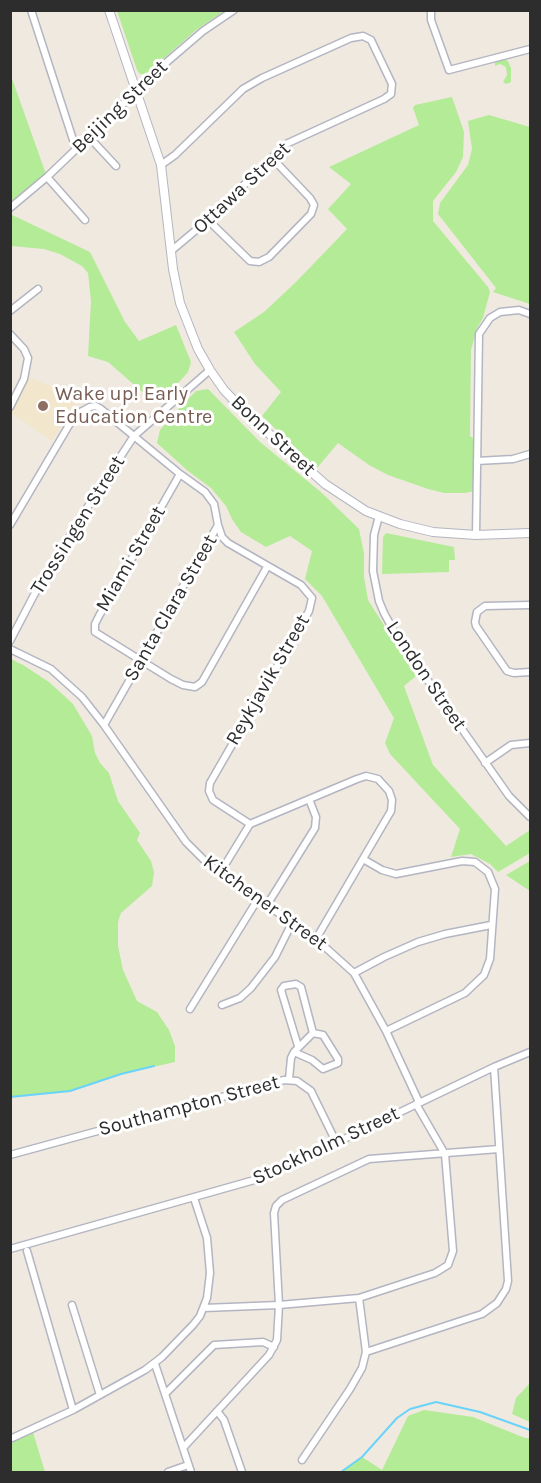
<!DOCTYPE html>
<html>
<head>
<meta charset="utf-8">
<style>
	body { margin:0 }
	#map { position:relative; width:541px; height:1483px; overflow:hidden; background:#f0e9df; font-family:Karla,sans-serif }
	canvas { display:block }
	.frame { position:absolute; inset:0; border:12px solid #2d2d2d; pointer-events:none }
</style>
</head>
<body>
<div id="map">
<canvas width="541" height="1483"></canvas>
<div class="frame"></div>
</div>
<script>
const ctx = document.querySelector('canvas').getContext('2d');
ctx.lineJoin = 'round';
function paint(path, color) {
  ctx.fillStyle = color;
  ctx.fill(path, 'evenodd');
}
function shape(rows) {
  const path = new Path2D();
  for (const r of rows) {
    path.moveTo(r[0], r[1]);
    for (let i = 2; i < r.length; i += 2) path.lineTo(r[i], r[i + 1]);
  }
  return path;
}
function strokePath(path, color, width, dash) {
  ctx.strokeStyle = color;
  ctx.lineWidth = width;
  ctx.lineCap = dash ? 'butt' : 'round';
  ctx.setLineDash(dash || []);
  ctx.stroke(path);
}
function label(font, color, halo, rows, align = 'center') {
  ctx.font = font + ' Karla,sans-serif';
  ctx.lineWidth = 6;
  ctx.setLineDash([]);
  ctx.textBaseline = 'middle';
  ctx.strokeStyle = halo;
  ctx.fillStyle = color;
  for (const [text, x, y, turn = 0] of rows) {
    ctx.save();
    ctx.translate(x, y);
    ctx.rotate((+turn || 0) * Math.PI / 180);
    ctx.textAlign = isNaN(turn) ? turn : align;
    if (halo) ctx.strokeText(text, 0, 0);
    ctx.fillText(text, 0, 0);
    ctx.restore();
  }
}
paint(shape([
	[29,377,73,395,77,402,52,441,11,413]
]), '#f2e7cd');
paint(shape([
	[117,11,117,10,224,11,196,30,146,74,140,74,137,70],
	[502,58,508,61,511,68,511,82,506,84,503,82,507,75,506,67,500,64,495,66,495,62],
	[10,73,47,177,10,208],
	[452,97,464,132,463,157,456,172,433,201,433,221,488,287,490,292,483,318,477,328,471,350,470,436,474,439,474,491,465,493,444,493,428,489,388,475,369,465,338,443,317,468,262,416,281,392,255,364,234,332,264,312,296,282,347,229,328,209,351,184,329,167,419,125,413,108,415,105],
	[489,115,530,127,530,304,493,292,496,288,438,214,440,203,468,165,472,149,468,121],
	[10,214,90,252,125,322,139,341,176,325,191,362,188,372,173,389,155,403,108,362,88,356,91,301,88,273,82,266,60,254,44,249,11,246],
	[208,389,260,442,322,493,359,529,364,554,364,577,368,600,416,676,404,686,433,765,506,846,530,830,530,853,498,872,490,864,471,854,451,857,460,829,390,754,385,743,394,718,322,596,305,579,312,551,290,536,266,547,241,532,232,519,226,506,211,488,188,471,157,443,160,430,183,404,196,391],
	[386,533,454,547,455,560,449,560,449,572,382,574,383,537],
	[11,659,23,665,49,682,73,704,92,736,95,753,100,763,109,773,118,801,140,833,137,840,151,861,154,872,152,886,121,913,118,922,118,946,123,970,137,1001,157,1012,169,1030,175,1046,175,1062,121,1074,70,1091,11,1097],
	[530,861,530,891,506,875],
	[530,1383,530,1422,512,1414,516,1398],
	[424,1410,473,1417,525,1438,530,1438,530,1472,341,1472,362,1457,382,1470,408,1416],
	[32,1429,45,1472,11,1472,11,1438]
]), '#b3eb97');
strokePath(shape([
	[10,1097,70,1091,121,1074,154,1066],
	[341,1472,362,1457,397,1418,410,1409,436,1402,480,1412,530,1430]
]), '#6ad3fa', 2);
const minor = shape([
	[31,10,76,149],
	[431,10,431,20,449,70,530,49],
	[89,137,116,166],
	[161,165,175,155,243,89,262,78,351,38,363,36,371,40,392,84,391,94,384,99,286,144,208,220,171,251],
	[47,177,85,220],
	[10,208,47,177,168,61,203,31,234,10],
	[208,220,250,261,259,262,269,257,311,214,314,205,310,198,272,158],
	[10,311,38,289],
	[10,334,24,349,28,358,24,379,10,407],
	[477,461,513,459,530,454],
	[180,474,99,616,95,624,95,632,171,679,183,685,195,687,202,682,267,567],
	[379,516,374,535,373,571,379,601,384,613,396,635,509,796,530,817],
	[10,525,75,415,90,407,96,406,101,409,180,474,205,492,214,504,218,525,104,725],
	[218,525,222,537,228,543,301,585,312,598,309,611,210,783,209,791,213,800,250,824],
	[476,535,479,334,490,318,500,312,519,310,530,314],
	[530,605,485,606,477,612,475,622,476,626,507,671,514,673,530,672],
	[10,641,34,595,87,508,134,436,210,370],
	[10,649,51,669,82,697,104,725,186,842,209,865,316,939,354,973,386,1031,419,1102],
	[485,763,511,745,530,743],
	[363,859,382,870,396,874,462,861,475,862,488,872,495,889,490,959,484,975,465,993,386,1031],
	[220,873,250,824,357,779,366,776,378,779,389,791,392,800,391,811,316,939],
	[267,905,315,828,316,817,309,799],
	[354,973,384,957,418,942,445,934,491,925],
	[222,1005,240,998,251,988,275,957,292,923],
	[190,1009,258,899],
	[294,1052,312,1060,323,1069,338,1063,338,1059,323,1035,313,1033],
	[289,1079,291,1058,294,1052,313,1033,301,987,296,984,284,986,281,990,298,1046],
	[10,1155,284,1080,297,1081,311,1091,336,1142],
	[10,1249,265,1177,494,1067,530,1052],
	[27,1251,73,1410],
	[72,1305,100,1395],
	[204,1308,279,1305,359,1298,435,1273,448,1265,453,1251,445,1154,416,1104],
	[366,1352,482,1314,497,1303,506,1289,508,1281,494,1067],
	[155,1364,191,1472],
	[165,1394,214,1345,263,1342,274,1347],
	[217,1411,224,1420,242,1472],
	[10,1439,73,1410,145,1370,162,1357,193,1325,200,1316,207,1298,210,1273,207,1238,194,1198],
	[183,1448,269,1355,277,1340,279,1305,274,1213,276,1206,282,1200,369,1159,499,1149],
	[302,1460,350,1389,362,1368,366,1352,359,1298],
	[168,1472,188,1465]
]);
const tertiary = shape([
	[109,10,161,165,173,269,180,303,198,349,210,370,224,390,245,412,325,484,366,511,400,524,433,532,476,535,530,533]
]);
strokePath(minor, '#b3b5c2', 9);
strokePath(tertiary, '#b3b5c2', 10);
strokePath(minor, '#fff', 6);
strokePath(tertiary, '#fff', 8);
for (const [x, y, r, color] of [
	[43,406,6,"#8d6e63"]
]) {
  const dot = new Path2D();
  dot.arc(x, y, r, 0, 2 * Math.PI);
  ctx.fillStyle = color;
  ctx.fill(dot);
  strokePath(dot, '#fff', 2);
}
label('20px', '#2d2d2d', '#fff', [
	["Beijing Street",120,107,-44],
	["Ottawa Street",242,188,-43],
	["Bonn Street",273,436,43],
	["Trossingen Street",78,525,-58],
	["Miami Street",131,559,-60],
	["Santa Clara Street",171,608,-60],
	["London Street",426,676,56],
	["Reykjavik Street",268,680,-60],
	["Kitchener Street",265,903,36],
	["Southampton Street",189,1106,-15],
	["Stockholm Street",326,1146,-25]
]);
label('20px', '#785e54', '#fff', [
	["Wake up! Early",55,394],
	["Education Centre",55,417]
], 'left');
</script>
</body>
</html>
